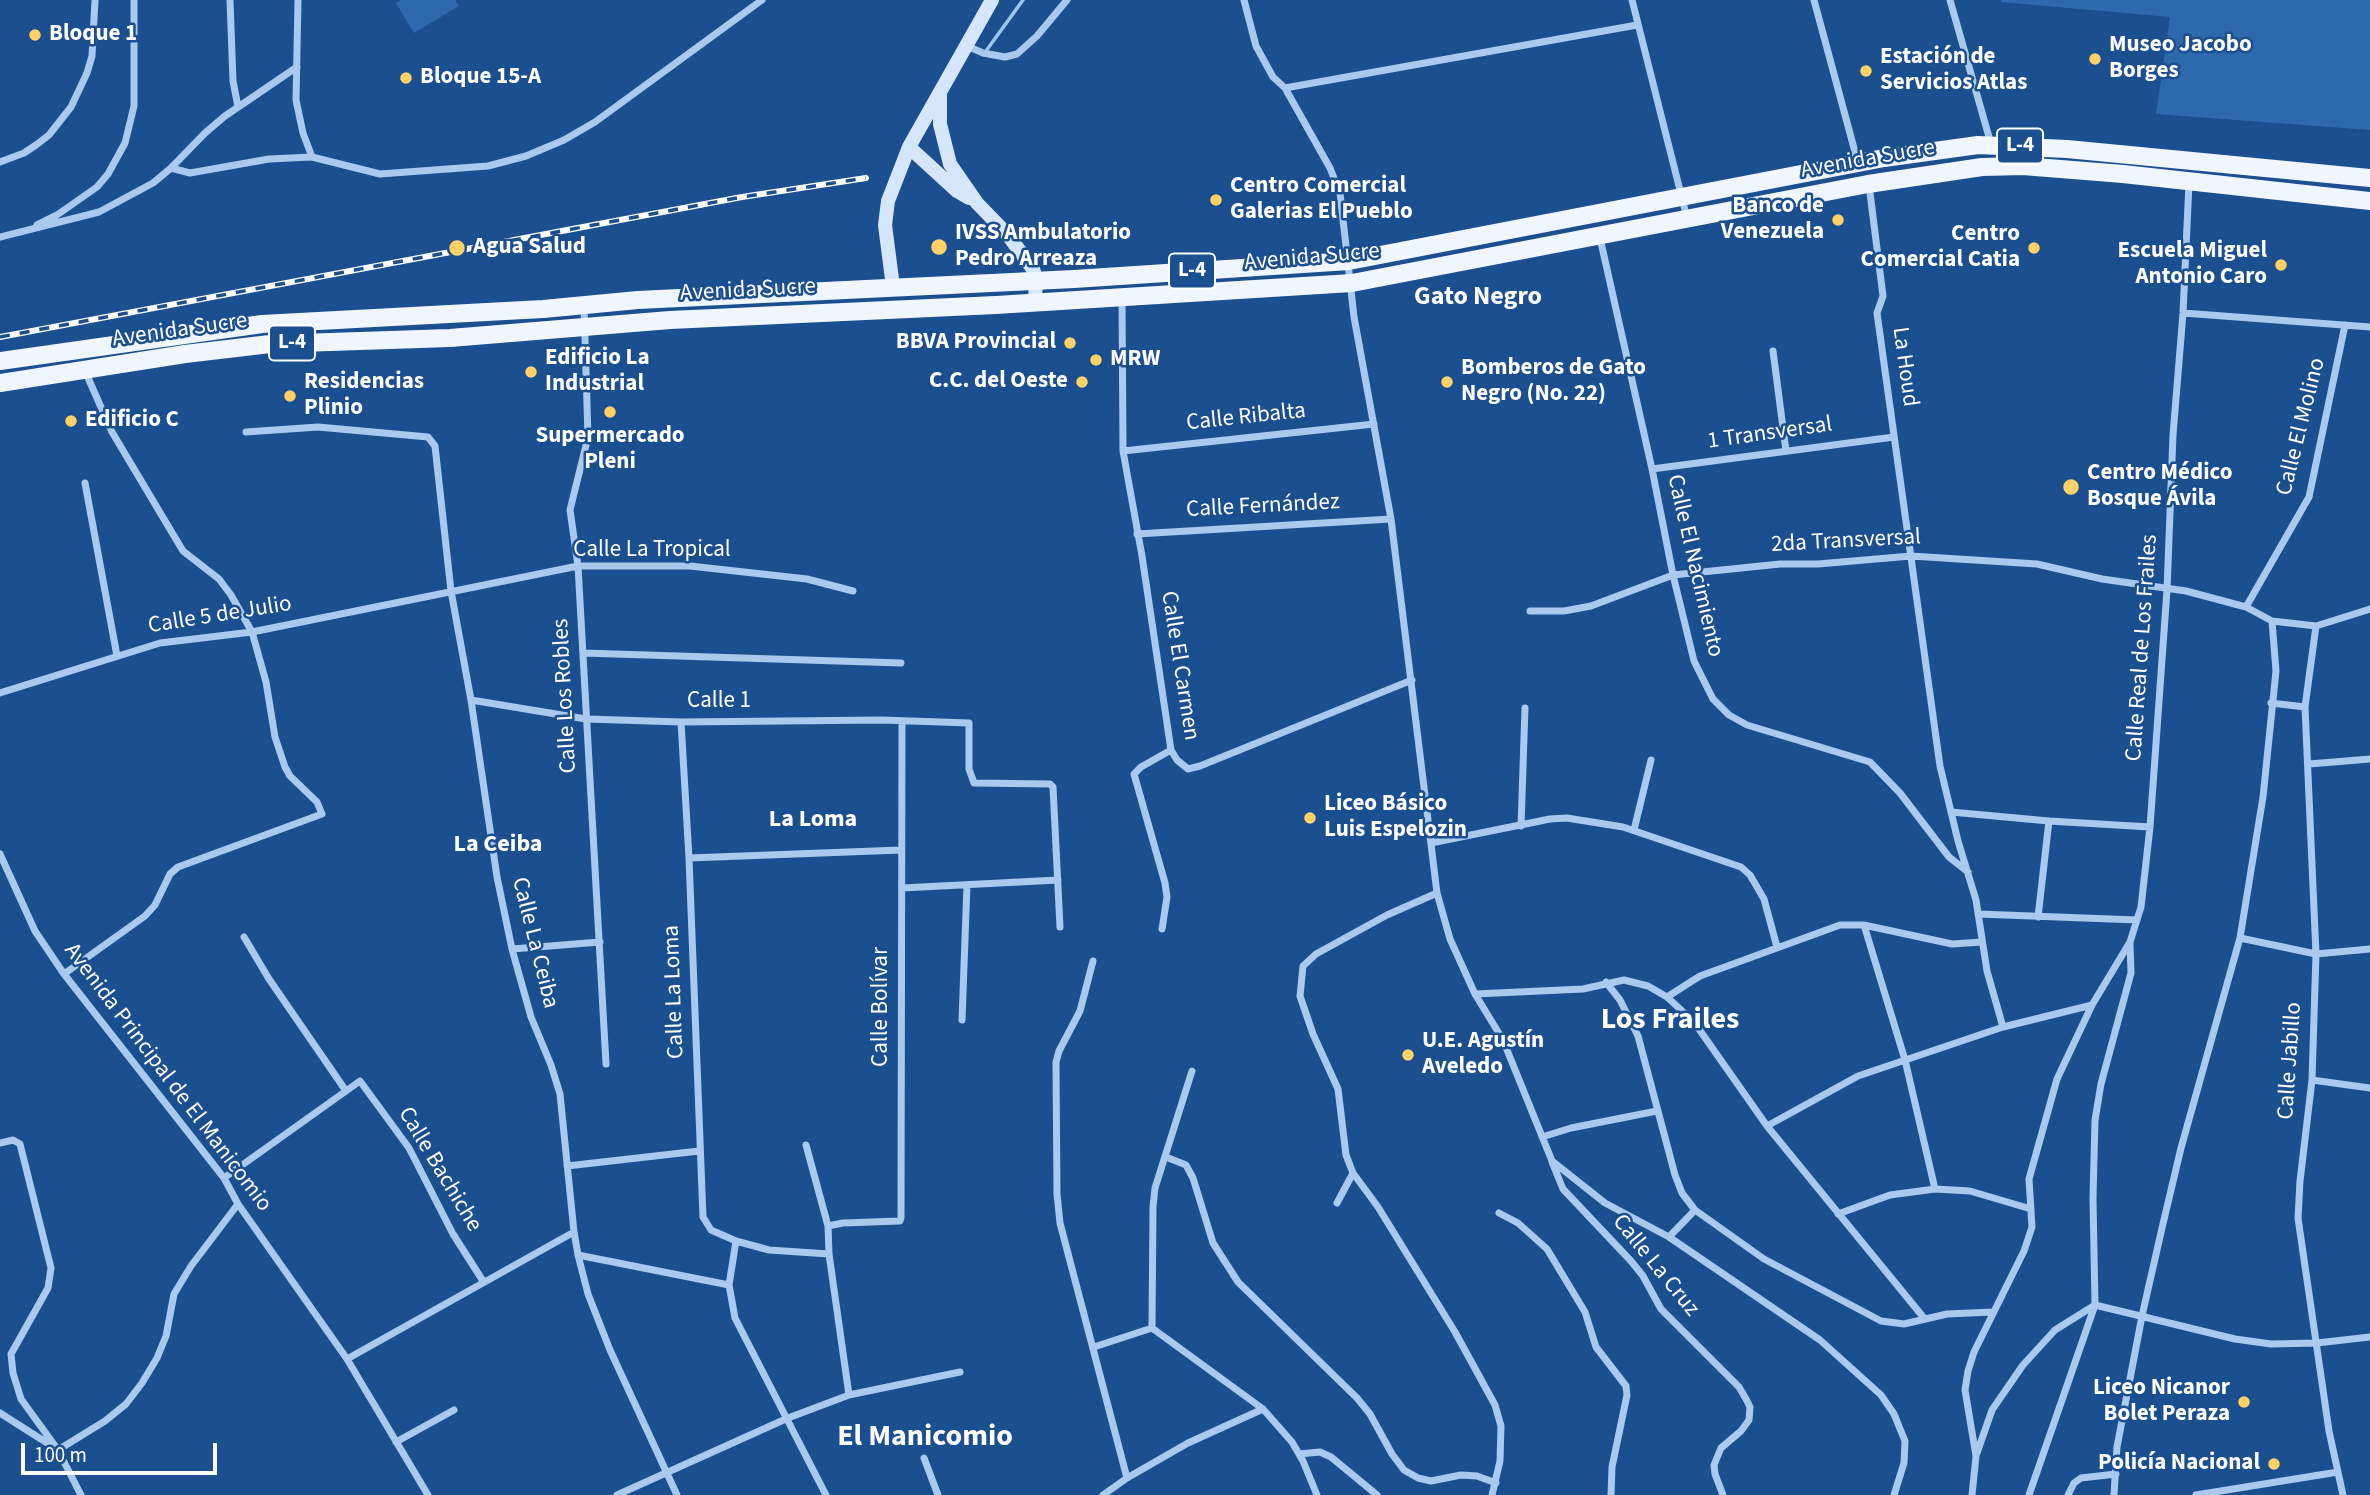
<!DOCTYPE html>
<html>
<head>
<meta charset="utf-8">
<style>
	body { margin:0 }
	#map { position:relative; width:2370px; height:1495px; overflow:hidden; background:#1b4f8f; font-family:"Source Sans 3",sans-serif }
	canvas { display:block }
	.scale { position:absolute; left:21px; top:1443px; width:196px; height:32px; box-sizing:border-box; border:4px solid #fff; border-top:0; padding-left:9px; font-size:21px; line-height:24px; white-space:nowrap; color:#fff; -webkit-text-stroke:5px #1b4f8f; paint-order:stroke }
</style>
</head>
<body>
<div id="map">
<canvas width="2370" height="1495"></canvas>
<div class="scale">100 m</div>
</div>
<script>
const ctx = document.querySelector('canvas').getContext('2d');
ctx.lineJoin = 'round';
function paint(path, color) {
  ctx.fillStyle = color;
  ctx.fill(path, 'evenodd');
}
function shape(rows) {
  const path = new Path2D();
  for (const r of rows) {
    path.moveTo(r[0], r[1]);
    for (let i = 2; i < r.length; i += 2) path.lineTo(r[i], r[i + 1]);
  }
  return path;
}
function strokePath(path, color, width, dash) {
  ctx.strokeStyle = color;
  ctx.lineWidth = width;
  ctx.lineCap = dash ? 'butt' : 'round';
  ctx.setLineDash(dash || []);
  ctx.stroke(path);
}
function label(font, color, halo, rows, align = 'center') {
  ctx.font = font + ' "Source Sans 3",sans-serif';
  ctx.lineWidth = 5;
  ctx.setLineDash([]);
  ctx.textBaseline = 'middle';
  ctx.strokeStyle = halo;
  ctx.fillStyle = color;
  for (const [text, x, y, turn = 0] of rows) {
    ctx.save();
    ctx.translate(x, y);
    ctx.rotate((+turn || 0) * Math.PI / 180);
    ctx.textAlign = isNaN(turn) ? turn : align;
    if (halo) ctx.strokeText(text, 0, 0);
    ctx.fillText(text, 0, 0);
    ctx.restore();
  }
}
paint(shape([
	[401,0,455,0,459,6,414,33,396,3],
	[2001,0,2370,0,2370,130,2156,114,2170,17,2001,2]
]), '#2e69ad');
strokePath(shape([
	[986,51,1023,0]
]), '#9cc4f0', 3.5);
strokePath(shape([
	[230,0,233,81,238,107],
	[298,0,296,100,303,133,312,157],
	[1244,0,1256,46,1273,77,1285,88,1330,168,1340,193,1354,317,1391,519,1437,893,1450,939,1475,994,1503,1040,1552,1161,1605,1203,1669,1237,1820,1340,1881,1395,1894,1414,1905,1441,1904,1463,1894,1495],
	[1632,0,1687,218],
	[1814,0,1858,163],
	[1950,0,1991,144],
	[967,46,983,53,1005,57,1017,54,1037,36,1067,0],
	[1285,88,1637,25],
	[0,162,24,153,36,145,49,135,71,107,87,73,92,56,95,0],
	[171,168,205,133,225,116,297,67],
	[1869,185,1883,296,1877,313,1940,766,1958,841,1976,900,1987,971,2003,1027],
	[37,225,57,215,97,187,108,174,125,143,134,106,134,0],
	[0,237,99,212,153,183,171,168,190,173,269,159,312,157,380,174,488,166,526,156,564,140,595,122,762,0],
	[1600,238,1652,469,1673,575,1694,661,1713,699,1729,715,1747,725,1870,762,1900,793,1949,857,1968,872],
	[1122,297,1123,451,1142,556,1171,750,1177,760,1188,769,1200,766,1412,680],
	[584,306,588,437,570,510,578,566,606,1064],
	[2183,313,2370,327],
	[1773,351,1786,451],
	[246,432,318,427,428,437,435,446,451,591,471,700,497,877,512,949,531,1017,551,1065,560,1094,574,1232,578,1255,588,1294,610,1350,677,1495],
	[1123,451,1374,424],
	[1652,469,1894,437],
	[85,483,117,656],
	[1137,534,1391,519],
	[2246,607,2309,497,2345,325],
	[1530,611,1564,611,1591,606,1673,575,1780,564,1818,564,1911,556,2037,564,2102,579,2186,591,2246,607,2272,621,2276,671,2263,797,2240,938,2181,1148,2162,1228,2142,1316,2117,1447,2114,1495],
	[2272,621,2316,626,2370,609],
	[2316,626,2305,707,2316,954,2312,1080,2300,1181,2298,1218,2329,1431,2343,1495],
	[583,653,901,663],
	[0,693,160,643,252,632,578,566,690,566,807,579,853,591],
	[471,700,586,719,681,722,882,720,969,723,969,769,974,783,1050,784,1053,787,1060,927],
	[2271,703,2305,707],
	[681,722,689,858,703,1217,711,1230,736,1241,769,1250,829,1254],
	[2309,764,2370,759],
	[1951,812,2049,821,2150,827],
	[1521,826,1525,708],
	[1634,830,1651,760],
	[1431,843,1550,819,1567,818,1623,827,1741,867,1750,875,1764,899,1777,947],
	[0,854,35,931,64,974,224,1178,238,1204,347,1359,428,1495],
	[689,858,901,850],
	[902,888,1058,880],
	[1437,893,1387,915,1316,954,1303,966,1300,996,1313,1034,1338,1089,1346,1155,1353,1173,1378,1207,1455,1332,1495,1405,1501,1426,1500,1461,1492,1495],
	[1978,914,2137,920],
	[2038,917,2049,821],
	[1864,925,1905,1060,1935,1189],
	[1162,929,1167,897,1165,883,1134,774,1141,767,1171,750],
	[244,937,269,979,346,1091],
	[2240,938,2316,954,2370,949],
	[512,949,600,942],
	[1093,961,1080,1011,1059,1051,1056,1062,1057,1194,1060,1223,1127,1478],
	[64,974,145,916,155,905,170,874,178,867,322,814,317,802,290,776,285,767,275,737,266,682,252,632,231,595,219,579,183,551,112,432,85,371],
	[1606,982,1620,1000,1638,1036,1675,1175,1682,1193,1695,1210,1764,1259,1881,1321,1904,1324,1947,1314,1993,1312],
	[1475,994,1583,989,1624,980,1648,986,1667,997,1694,1022,1767,1126,1924,1318],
	[1667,997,1700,976,1840,925,1864,925,1952,944,1982,942],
	[962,1020,967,885],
	[2312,1080,2370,1088],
	[1767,1126,1858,1076,2003,1027,2092,1005],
	[1542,1137,1571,1128,1657,1111],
	[0,1143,13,1140,20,1144,51,1268,48,1288,11,1354,13,1373,21,1399,58,1450,81,1495],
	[806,1145,828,1226,829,1254,849,1395],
	[1166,1157,1186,1165,1193,1178,1213,1243,1238,1282,1357,1398,1370,1414,1392,1454,1404,1470,1418,1478,1431,1481,1461,1475,1477,1476,1496,1483],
	[1552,1162,1563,1189,1631,1261,1643,1276,1661,1309,1739,1387,1746,1399,1750,1407,1749,1420,1741,1431,1721,1448,1714,1465,1715,1474,1723,1495],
	[567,1166,699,1151],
	[224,1178,360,1081,409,1148,453,1234,483,1281],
	[1337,1203,1353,1173],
	[1499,1213,1518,1223,1547,1249,1585,1312,1596,1347,1626,1386,1627,1395,1612,1467,1611,1495],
	[1838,1214,1890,1195,1935,1189,1970,1191,2031,1209],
	[828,1226,843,1223,900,1221,901,1218,902,721],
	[1669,1237,1695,1210],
	[736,1241,729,1285,735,1318,826,1495],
	[578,1255,729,1285],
	[1152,1328,1153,1207,1155,1188,1192,1071],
	[1094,1347,1152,1328,1263,1409,1292,1442,1303,1461,1317,1495],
	[347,1359,574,1232],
	[0,1413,55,1448],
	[396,1442,454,1410],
	[58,1450,105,1421,126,1404,142,1383,157,1358,166,1336,174,1294,191,1266,238,1204],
	[1977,1453,1992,1410,2023,1365,2055,1330,2095,1305,2235,1339,2271,1344,2317,1343,2370,1337],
	[1299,1454,1320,1452,1331,1457,1377,1495],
	[924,1458,938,1495],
	[617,1495,788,1418,849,1395,960,1372],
	[1103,1495,1127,1478,1188,1443,1263,1409],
	[1972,1495,1976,1456,1965,1390,1968,1371,1974,1352,2024,1251,2032,1227,2029,1179,2057,1079,2092,1005,2130,942,2141,907,2150,827,2167,590,2173,435,2183,313,2189,183],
	[2029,1495,2095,1305,2093,1198,2095,1120,2101,1084,2131,973,2130,943],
	[2068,1495,2074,1483,2081,1478,2116,1474],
	[2196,1495,2338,1472]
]), '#a9c9ee', 7);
strokePath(shape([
	[940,94,940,124,950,164,977,203,1008,235,1033,269,1036,278,1035,302],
	[909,147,957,191,969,198],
	[893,287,885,225,888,201,909,147,992,0]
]), '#d6e6fa', 14);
strokePath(shape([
	[0,361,262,324,543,309,638,300,1074,279,1349,261,1884,158,1978,145,2067,149,2370,178],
	[0,383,185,354,270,344,450,338,670,320,996,305,1352,283,1868,184,1982,167,2023,166,2123,174,2370,201]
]), '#f0f6ff', 18);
const rail = shape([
	[0,337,742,197,866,178]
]);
strokePath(rail, '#fff', 6);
strokePath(rail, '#1b4f8f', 3.5, [10]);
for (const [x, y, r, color] of [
	[35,35,7,"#ffd166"],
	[2095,59,7,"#ffd166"],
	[1866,71,7,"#ffd166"],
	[406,78,7,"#ffd166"],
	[1216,200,7,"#ffd166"],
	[1838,220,7,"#ffd166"],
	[939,247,9,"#ffd166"],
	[457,248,9,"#ffd166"],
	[2034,248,7,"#ffd166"],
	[2281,265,7,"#ffd166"],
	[1070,343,7,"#ffd166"],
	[1096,360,7,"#ffd166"],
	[531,372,7,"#ffd166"],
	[1082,382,7,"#ffd166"],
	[1447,382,7,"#ffd166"],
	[290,396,7,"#ffd166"],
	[610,412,7,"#ffd166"],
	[71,421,7,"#ffd166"],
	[2071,487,9,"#ffd166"],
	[1310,818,7,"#ffd166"],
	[1408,1055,7,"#ffd166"],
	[2244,1402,7,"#ffd166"],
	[2274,1464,7,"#ffd166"]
]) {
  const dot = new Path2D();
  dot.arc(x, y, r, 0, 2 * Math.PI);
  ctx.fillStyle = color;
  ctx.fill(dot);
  strokePath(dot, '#1b4f8f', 2.5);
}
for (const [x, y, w] of [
	[2020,146,46],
	[1192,271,46],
	[292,343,46]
]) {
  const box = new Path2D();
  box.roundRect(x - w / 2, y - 17.5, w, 35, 5);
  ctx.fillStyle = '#1b4f8f';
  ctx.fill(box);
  strokePath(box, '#fff', 2);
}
label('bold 21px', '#fff', null, [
	["L-4",2020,146],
	["L-4",1192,271],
	["L-4",292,343]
]);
label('bold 23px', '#fff', '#1b4f8f', [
	["Bloque 1",49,35],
	["Museo Jacobo",2109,46],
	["Borges",2109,72],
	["Estación de",1880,58],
	["Servicios Atlas",1880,84],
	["Bloque 15-A",420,78],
	["Centro Comercial",1230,187],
	["Galerias El Pueblo",1230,213],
	["Banco de",1824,207,"right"],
	["Venezuela",1824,233,"right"],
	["IVSS Ambulatorio",955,234],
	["Pedro Arreaza",955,260],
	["Centro",2020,235,"right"],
	["Comercial Catia",2020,261,"right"],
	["Agua Salud",473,248],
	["Escuela Miguel",2267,252,"right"],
	["Antonio Caro",2267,278,"right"],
	["BBVA Provincial",1056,343,"right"],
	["Edificio La",545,359],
	["Industrial",545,385],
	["MRW",1110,360],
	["Bomberos de Gato",1461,369],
	["Negro (No. 22)",1461,395],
	["C.C. del Oeste",1068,382,"right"],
	["Residencias",304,383],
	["Plinio",304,409],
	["Edificio C",85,421],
	["Supermercado",610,437,"center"],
	["Pleni",610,463,"center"],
	["Centro Médico",2087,474],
	["Bosque Ávila",2087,500],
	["Liceo Básico",1324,805],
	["Luis Espelozin",1324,831],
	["U.E. Agustín",1422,1042],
	["Aveledo",1422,1068],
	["Liceo Nicanor",2230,1389,"right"],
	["Bolet Peraza",2230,1415,"right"],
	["Policía Nacional",2260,1464,"right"]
], 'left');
label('23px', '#fff', '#1b4f8f', [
	["Avenida Sucre",1868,160,-10],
	["Avenida Sucre",1312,258,-5],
	["Avenida Sucre",748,291,-3],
	["Avenida Sucre",180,331,-8],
	["La Houd",1904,367,82],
	["Calle Ribalta",1246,418,-6],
	["Calle El Molino",2302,427,-76],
	["1 Transversal",1770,434,-8],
	["Calle Fernández",1263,507,-3],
	["2da Transversal",1846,542,-3],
	["Calle La Tropical",652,551],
	["Calle El Nacimiento",1694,566,77],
	["Calle 5 de Julio",220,616,-9],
	["Calle Real de Los Frailes",2143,648,-86],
	["Calle El Carmen",1179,666,81],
	["Calle Los Robles",566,696,-93],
	["Calle 1",719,702],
	["Calle La Ceiba",534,943,76],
	["Calle La Loma",675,992,-92],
	["Calle Bolívar",882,1007,-90],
	["Calle Jabillo",2291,1061,-86],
	["Avenida Principal de El Manicomio",167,1078,53],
	["Calle Bachiche",439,1170,59],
	["Calle La Cruz",1655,1266,51]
]);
label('bold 24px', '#fff', '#1b4f8f', [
	["La Loma",813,821],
	["La Ceiba",498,846]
]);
label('bold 26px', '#fff', '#1b4f8f', [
	["Gato Negro",1478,298]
]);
label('bold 30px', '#fff', '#1b4f8f', [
	["Los Frailes",1670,1021],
	["El Manicomio",925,1438]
]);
</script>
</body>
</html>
